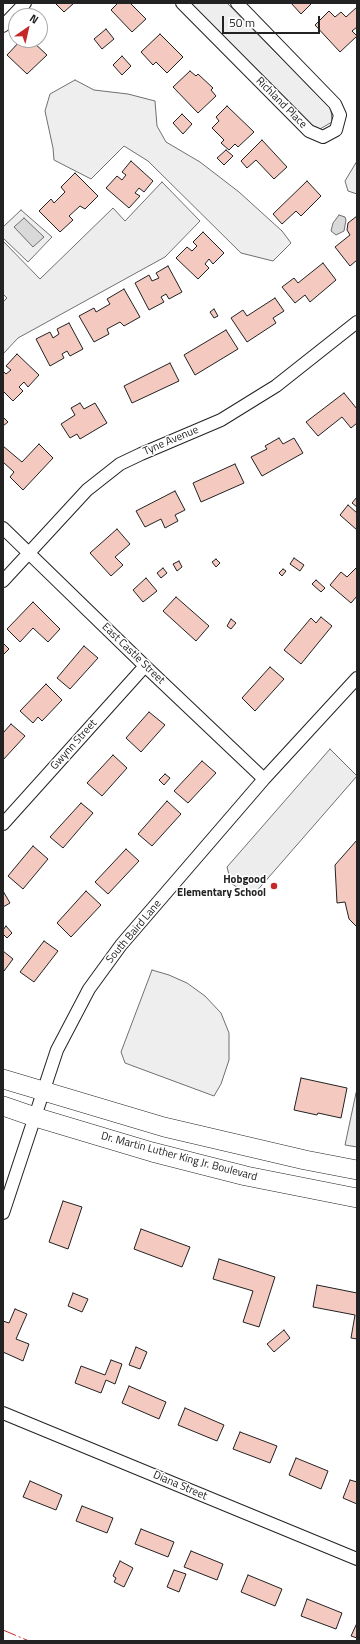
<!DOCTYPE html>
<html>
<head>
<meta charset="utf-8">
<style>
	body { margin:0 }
	#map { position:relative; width:360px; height:1644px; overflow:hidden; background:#fff; font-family:"Titillium Web",sans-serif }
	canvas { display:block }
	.frame { position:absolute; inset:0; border:4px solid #222; pointer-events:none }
	.north { position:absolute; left:8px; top:8px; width:40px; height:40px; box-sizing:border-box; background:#fff; border:1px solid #a7a7a7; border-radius:50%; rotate:34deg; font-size:11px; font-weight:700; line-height:16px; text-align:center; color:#222 }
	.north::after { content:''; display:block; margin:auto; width:14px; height:18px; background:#c62828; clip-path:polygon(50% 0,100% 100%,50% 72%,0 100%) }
	.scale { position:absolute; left:222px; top:16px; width:98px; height:18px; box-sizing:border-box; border:2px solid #222; border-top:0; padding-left:5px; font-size:12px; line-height:14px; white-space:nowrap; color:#222; -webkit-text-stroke:3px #fff; paint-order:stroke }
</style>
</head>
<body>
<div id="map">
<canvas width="360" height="1644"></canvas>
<div class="frame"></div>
<div class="north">N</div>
<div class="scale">50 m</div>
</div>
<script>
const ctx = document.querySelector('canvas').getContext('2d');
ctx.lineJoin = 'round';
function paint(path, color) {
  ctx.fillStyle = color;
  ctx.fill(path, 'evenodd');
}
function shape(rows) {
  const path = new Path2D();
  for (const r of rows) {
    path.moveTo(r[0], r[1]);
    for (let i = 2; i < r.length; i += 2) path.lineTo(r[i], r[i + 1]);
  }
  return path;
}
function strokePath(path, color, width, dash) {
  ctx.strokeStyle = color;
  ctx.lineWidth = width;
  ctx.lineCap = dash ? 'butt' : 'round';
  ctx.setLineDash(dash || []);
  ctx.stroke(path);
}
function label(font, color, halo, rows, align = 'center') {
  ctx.font = font + ' "Titillium Web",sans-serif';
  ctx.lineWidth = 3;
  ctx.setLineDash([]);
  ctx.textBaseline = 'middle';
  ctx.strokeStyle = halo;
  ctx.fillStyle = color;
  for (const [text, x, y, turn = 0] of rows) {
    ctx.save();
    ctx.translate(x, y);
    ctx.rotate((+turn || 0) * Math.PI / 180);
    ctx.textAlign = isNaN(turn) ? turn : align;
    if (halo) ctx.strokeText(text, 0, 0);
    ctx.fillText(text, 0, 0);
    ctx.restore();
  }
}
const green = shape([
	[191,3,227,3,331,109,332,122,320,129,309,124,191,3],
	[75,80,94,90,128,94,155,101,157,126,166,142,200,162,239,192,282,231,291,243,273,261,241,253,148,161,124,146,91,179,54,160,53,148,45,111,50,94,75,80],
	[357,161,357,194,348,191,345,181,357,161],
	[21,210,52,237,28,262,3,238,3,227,21,210],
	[152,970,169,975,187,983,205,996,221,1013,229,1033,229,1060,221,1084,214,1096,125,1063,121,1052,152,970]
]);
paint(green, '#eee');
strokePath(green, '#6f6f6f', 1);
const parking = shape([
	[162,182,200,221,165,257,18,338,3,354,3,302,7,298,3,294,3,241,40,279,113,208,125,221,162,182],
	[330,749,357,776,255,893,242,891,231,883,227,867,330,749],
	[356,1093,357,1093,357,1147,345,1145,356,1093]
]);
paint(parking, '#ededed');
strokePath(parking, '#6f6f6f', 1);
const water = shape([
	[339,215,345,217,346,220,344,231,336,235,331,231,333,223,339,215],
	[24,218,44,237,33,247,14,227,24,218]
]);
paint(water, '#d9d9d9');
strokePath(water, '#6f6f6f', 1);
const building = shape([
	[55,3,74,3,64,12,55,3],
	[118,3,130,3,146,19,132,32,111,10,118,3],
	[291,3,312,3,301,14,291,3],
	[357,7,357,27,352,31,357,36,340,52,315,25,329,11,335,17,341,12,346,17,357,7],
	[106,29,114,39,102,49,94,39,106,29],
	[160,34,183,57,167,73,156,62,153,65,141,52,160,34],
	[21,40,31,40,47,55,27,74,7,55,21,40],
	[122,56,131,66,122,75,113,65,122,56],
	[190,71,196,76,198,74,213,88,211,90,216,96,198,113,173,87,190,71],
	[227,106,254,132,238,147,235,144,229,150,221,143,224,140,212,128,219,121,216,117,227,106],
	[182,114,192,124,183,134,173,123,182,114],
	[262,140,287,167,274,179,256,160,247,168,241,161,262,140],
	[226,150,233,156,224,165,217,158,226,150],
	[131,161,153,181,144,192,139,188,135,193,140,196,129,208,106,188,117,176,122,180,126,175,122,172,131,161],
	[75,173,98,196,85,209,80,206,69,216,73,220,60,232,39,211,51,199,54,203,65,192,61,187,75,173],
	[307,181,321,196,301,216,296,211,282,224,273,214,307,181],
	[357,216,357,260,350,266,335,247,350,235,347,230,348,223,357,216],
	[203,232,224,253,213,264,209,259,205,264,209,268,198,279,176,258,187,247,192,251,197,246,193,242,203,232],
	[323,263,336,280,310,302,305,295,295,303,282,287,294,278,298,283,323,263],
	[168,266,182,292,169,299,166,294,161,297,164,302,149,310,135,283,149,275,152,281,159,278,156,273,168,266],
	[124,289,140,317,124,326,120,322,107,329,109,334,94,342,79,316,94,308,96,312,110,304,107,299,124,289],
	[275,298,284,311,273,318,276,323,247,342,231,318,243,310,247,316,275,298],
	[214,309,218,316,214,318,210,312,214,309],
	[69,323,83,349,70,356,67,351,62,354,64,358,50,366,36,339,50,332,53,338,59,334,57,329,69,323],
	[226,330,238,349,195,375,184,355,226,330],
	[17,354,39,375,28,387,24,382,19,387,23,391,13,401,3,391,3,371,6,374,11,370,6,366,17,354],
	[170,363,179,381,132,403,124,386,170,363],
	[344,393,357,409,357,423,351,428,342,417,318,436,306,422,344,393],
	[80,403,84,409,95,403,107,423,80,439,77,434,70,438,61,424,75,415,71,408,80,403],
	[3,417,8,422,3,426,3,417],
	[279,438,283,444,294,438,303,453,262,476,251,457,267,449,265,446,279,438],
	[39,444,53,458,23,490,10,477,14,472,3,462,3,446,22,462,39,444],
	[235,464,244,483,201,502,193,483,235,464],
	[175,491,185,510,175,515,178,521,165,528,161,519,145,527,136,511,175,491],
	[357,497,357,507,352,503,357,497],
	[348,505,357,513,357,530,340,515,348,505],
	[117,529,130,544,115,557,123,565,111,576,90,553,117,529],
	[294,558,304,565,300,571,290,564,294,558],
	[216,559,220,563,216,567,212,562,216,559],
	[179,561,182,567,177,571,173,564,179,561],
	[357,567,357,596,351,603,330,585,341,572,347,577,357,567],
	[163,568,167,573,161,578,157,573,163,568],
	[283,569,286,571,282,576,279,573,283,569],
	[146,578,157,591,143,602,133,590,146,578],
	[316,580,325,588,321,592,312,584,316,580],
	[176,597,209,626,196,641,163,611,176,597],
	[33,602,60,629,48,642,33,628,20,642,7,629,33,602],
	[321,617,332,626,301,664,284,650,311,618,316,623,321,617],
	[231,619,236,623,231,629,227,626,231,619],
	[3,643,9,649,3,655,3,643],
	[84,646,98,658,70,689,57,678,84,646],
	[270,667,284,679,255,711,242,698,270,667],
	[46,684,62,700,42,721,38,717,33,723,20,711,46,684],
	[149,712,165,725,141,752,126,738,149,712],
	[11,724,25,736,3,760,3,733,11,724],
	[113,755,127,768,102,796,87,783,113,755],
	[202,761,216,773,188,803,174,791,202,761],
	[165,774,170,778,164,785,159,780,165,774],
	[167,801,181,814,152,846,138,834,167,801],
	[81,803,93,813,63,848,50,837,81,803],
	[357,840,357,927,349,919,345,902,337,903,335,865,357,840],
	[33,846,48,859,23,889,8,876,33,846],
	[126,849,139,861,108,894,95,882,126,849],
	[3,891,10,903,3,907,3,891],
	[86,891,101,905,71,937,57,923,86,891],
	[6,926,12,933,7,938,3,934,3,930,6,926],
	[44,941,58,951,34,982,20,972,44,941],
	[3,951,13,959,4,971,3,971,3,951],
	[301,1078,347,1088,341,1118,318,1113,317,1115,294,1110,301,1078],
	[63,1201,82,1207,68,1249,49,1242,63,1201],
	[141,1229,190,1247,182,1267,134,1249,141,1229],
	[219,1259,275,1277,259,1327,243,1322,253,1291,213,1279,219,1259],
	[317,1285,357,1293,357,1339,351,1338,355,1315,313,1307,317,1285],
	[73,1293,88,1299,82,1312,68,1306,73,1293],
	[15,1309,27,1314,16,1339,29,1344,23,1361,3,1352,3,1321,9,1323,15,1309],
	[284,1330,290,1338,274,1352,267,1344,284,1330],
	[136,1347,147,1352,140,1369,129,1365,136,1347],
	[111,1360,122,1364,115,1384,106,1380,101,1393,75,1383,81,1366,105,1375,111,1360],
	[129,1386,166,1402,159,1419,122,1403,129,1386],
	[185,1408,224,1425,217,1441,178,1425,185,1408],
	[240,1432,277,1446,270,1463,233,1449,240,1432],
	[296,1458,328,1471,321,1489,289,1475,296,1458],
	[350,1480,357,1482,357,1504,343,1498,350,1480],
	[30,1481,62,1495,56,1510,23,1497,30,1481],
	[82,1506,113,1518,107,1533,76,1521,82,1506],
	[141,1529,174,1542,168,1557,135,1544,141,1529],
	[191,1551,223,1564,217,1580,184,1567,191,1551],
	[120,1561,133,1568,124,1587,114,1582,116,1578,113,1576,120,1561],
	[174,1570,186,1574,179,1592,167,1587,174,1570],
	[248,1575,282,1589,275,1606,241,1592,248,1575],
	[307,1599,342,1613,336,1629,301,1616,307,1599],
	[357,1623,357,1638,351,1636,357,1623]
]);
paint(building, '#f3c9c0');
strokePath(building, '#222', 1);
const minor = shape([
	[182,3,309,131,323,137,336,130,340,115,335,104,237,3],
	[3,26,25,3],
	[3,528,145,666,264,779],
	[3,581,87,490,120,464,141,454,221,420,276,386,357,322],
	[3,824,145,666],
	[3,1213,57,1050,89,989,121,945,264,779,357,678],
	[3,1413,357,1559]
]);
const primary = shape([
	[3,1079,164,1127,305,1160,357,1170],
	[3,1106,35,1117,152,1152,246,1176,357,1198]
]);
strokePath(minor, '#222', 14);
strokePath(primary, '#222', 20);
strokePath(minor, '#fff', 12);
strokePath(primary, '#fff', 19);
strokePath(shape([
	[3,1630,29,1641]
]), '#c62828', 1, [14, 3, 2, 3]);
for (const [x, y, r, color] of [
	[274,886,4,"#c62828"]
]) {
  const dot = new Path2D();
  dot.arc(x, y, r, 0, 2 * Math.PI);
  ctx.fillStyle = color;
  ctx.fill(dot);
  strokePath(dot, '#fff', 1.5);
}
label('11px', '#222', '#fff', [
	["Richland Place",281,103,45],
	["Tyne Avenue",171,441,-23],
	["East Castle Street",133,654,44],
	["Gwynn Street",74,745,-48],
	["South Baird Lane",134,932,-50],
	["Dr. Martin Luther King Jr. Boulevard",179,1157,15],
	["Diana Street",180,1486,23]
]);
label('bold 11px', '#222', '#fff', [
	["Hobgood",266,880],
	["Elementary School",266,893]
], 'right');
</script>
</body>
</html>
